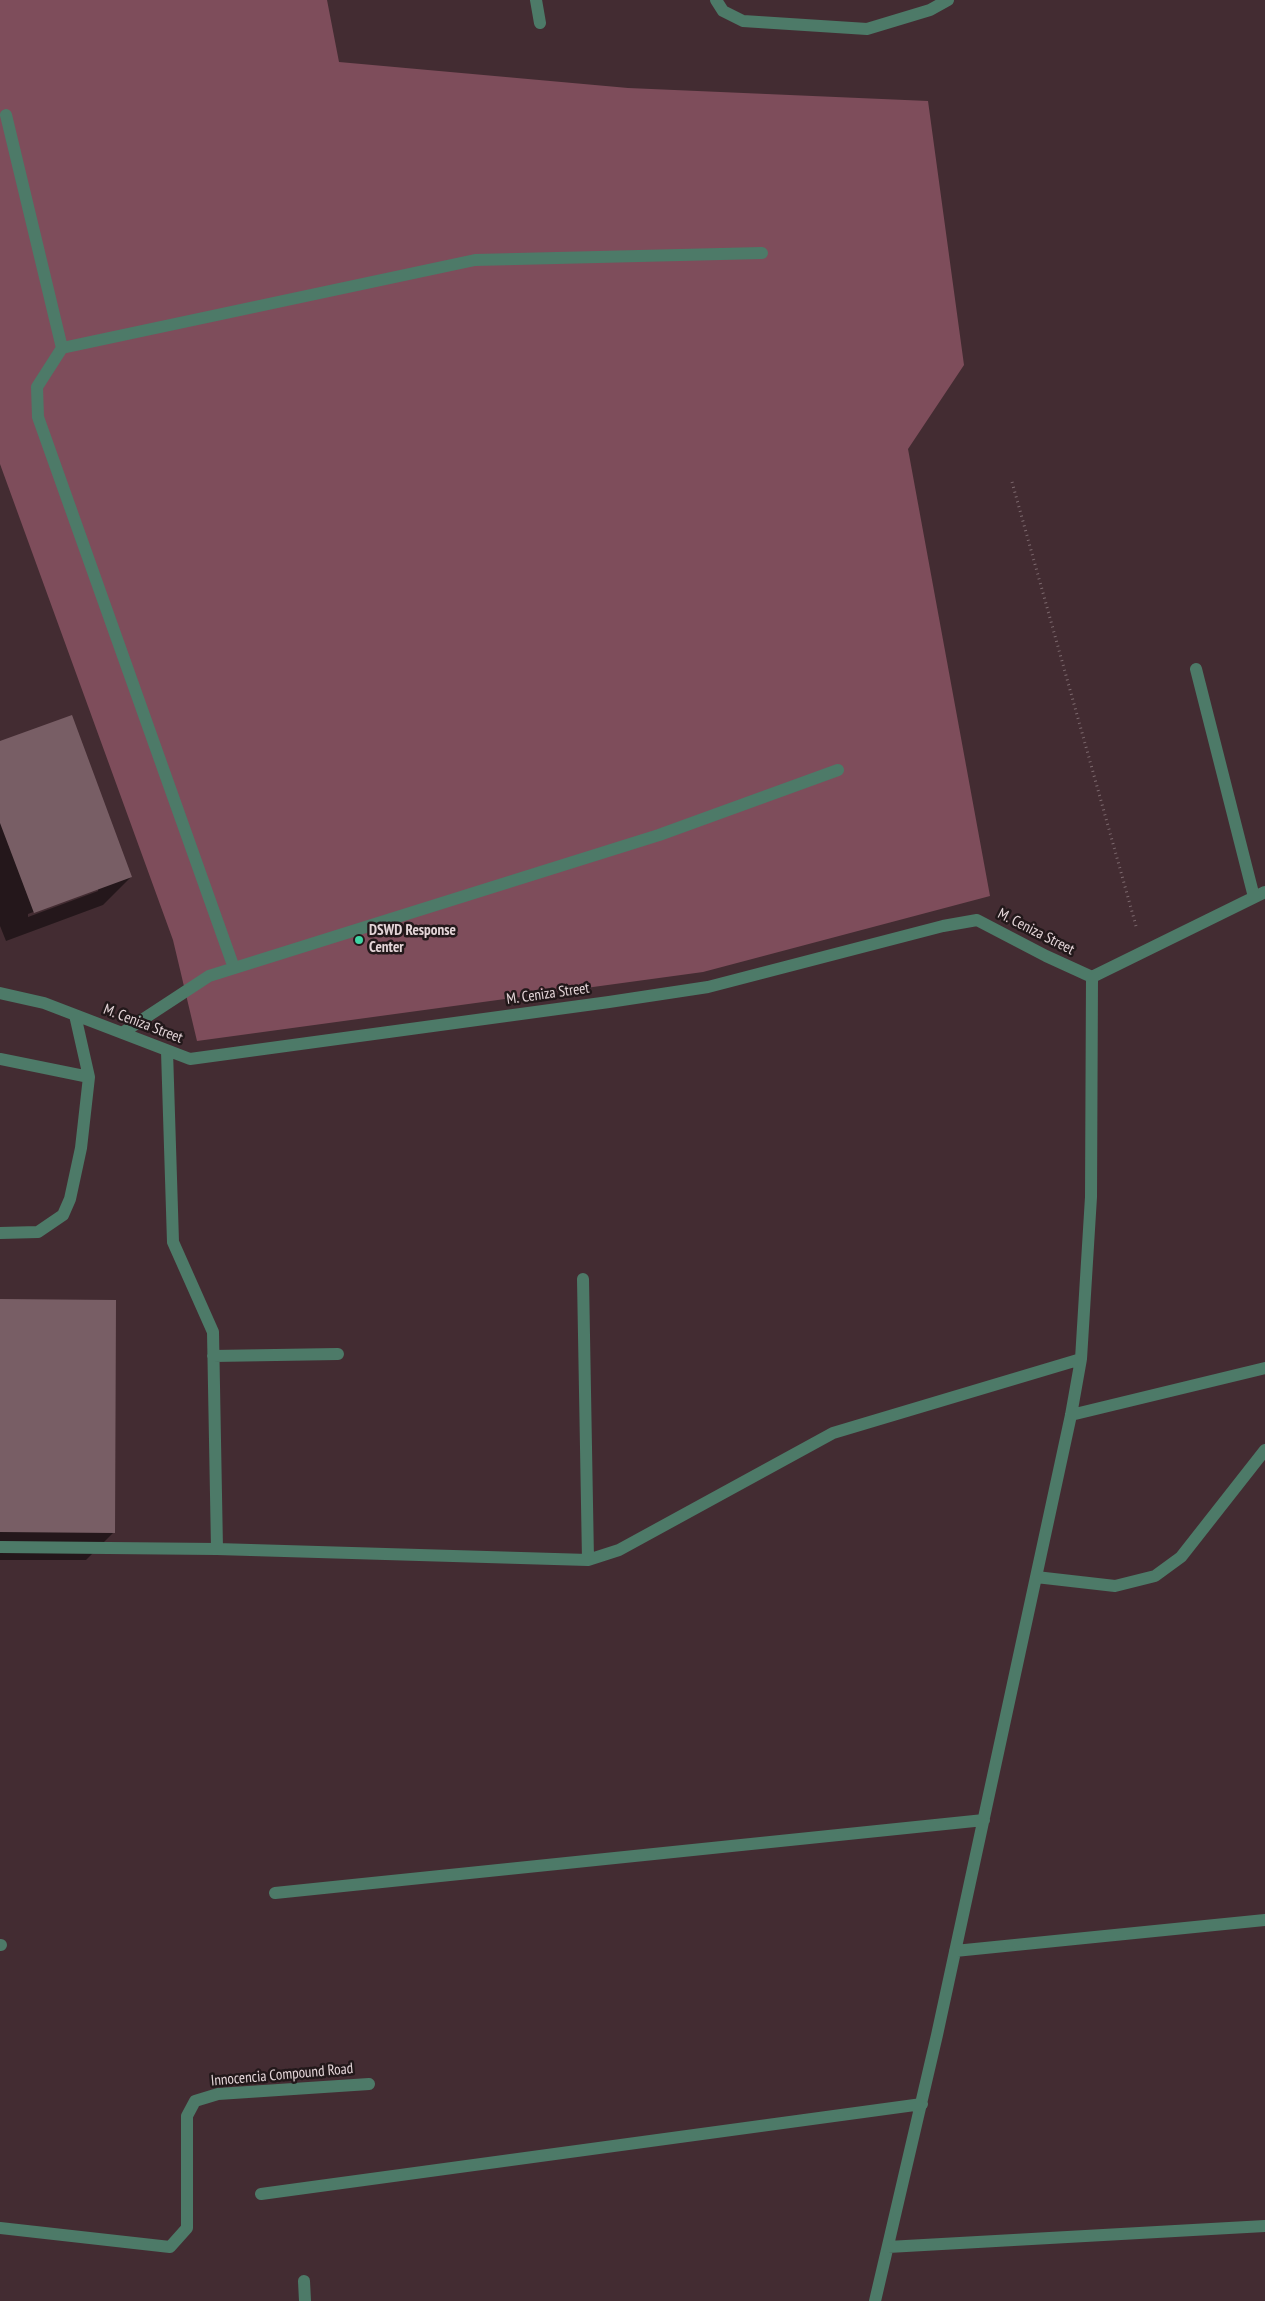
<!DOCTYPE html>
<html>
<head>
<meta charset="utf-8">
<style>
	body { margin:0 }
	canvas { display:block; background:#432c32 }
</style>
</head>
<body>
<canvas width="1265" height="2301"></canvas>
<script>
const ctx = document.querySelector('canvas').getContext('2d');
ctx.lineJoin = 'round';
function paint(path, color) {
  ctx.fillStyle = color;
  ctx.fill(path, 'evenodd');
}
function shape(rows) {
  const path = new Path2D();
  for (const r of rows) {
    path.moveTo(r[0], r[1]);
    for (let i = 2; i < r.length; i += 2) path.lineTo(r[i], r[i + 1]);
  }
  return path;
}
function strokePath(path, color, width, dash) {
  ctx.strokeStyle = color;
  ctx.lineWidth = width;
  ctx.lineCap = dash ? 'butt' : 'round';
  ctx.setLineDash(dash || []);
  ctx.stroke(path);
}
function label(font, color, halo, rows, align = 'center') {
  ctx.font = font + ' "PT Sans Narrow",sans-serif';
  ctx.lineWidth = 5;
  ctx.setLineDash([]);
  ctx.textBaseline = 'middle';
  ctx.strokeStyle = halo;
  ctx.fillStyle = color;
  for (const [text, x, y, turn = 0] of rows) {
    ctx.save();
    ctx.translate(x, y);
    ctx.rotate((+turn || 0) * Math.PI / 180);
    ctx.textAlign = isNaN(turn) ? turn : align;
    if (halo) ctx.strokeText(text, 0, 0);
    ctx.fillText(text, 0, 0);
    ctx.restore();
  }
}
paint(shape([
	[0,0,327,0,339,62,628,88,928,101,964,365,908,449,990,896,703,972,197,1041,173,940,0,464]
]), '#7e4d5b');
paint(shape([
	[0,743,131,877,103,905,6,941,0,926],
	[98,888,98,891,28,917,28,914],
	[0,1300,114,1532,86,1560,0,1560]
]), '#0007');
paint(shape([
	[72,715,132,877,34,913,0,823,0,741],
	[0,1299,116,1300,115,1533,0,1532]
]), '#785e65');
strokePath(shape([
	[1012,482,1136,926]
]), '#7c686d', 3, [1, 4]);
strokePath(shape([
	[536,0,540,23],
	[716,0,723,11,743,21,867,29,930,10,948,0],
	[6,115,62,348,37,387,38,417,234,968],
	[62,348,475,260,762,253],
	[1196,669,1254,897],
	[1092,977,1265,892],
	[0,993,44,1003,190,1059,609,1002,708,987,943,926,977,920,1046,956,1092,977],
	[122,1033,209,976,659,835,838,770],
	[167,1051,173,1242,213,1332,217,1549],
	[0,1059,89,1077,75,1015],
	[0,1233,38,1232,63,1215,70,1199,81,1148,89,1077],
	[583,1279,588,1560],
	[213,1356,338,1354],
	[1071,1415,1265,1368],
	[0,1547,217,1549,588,1560,619,1550,833,1433,1081,1359],
	[1036,1577,1115,1586,1155,1576,1181,1557,1265,1450],
	[275,1893,984,1820],
	[0,1945,1,1945],
	[955,1951,1265,1920],
	[261,2194,922,2104],
	[0,2228,170,2247,187,2228,187,2116,195,2101,218,2094,369,2084],
	[888,2247,1265,2226],
	[304,2281,305,2301],
	[875,2301,937,2035,1071,1415,1081,1359,1091,1197,1092,977]
]), '#4d7a68', 12);
for (const [x, y, r, color] of [
	[359,940,5,"#3dd4a3"]
]) {
  const dot = new Path2D();
  dot.arc(x, y, r, 0, 2 * Math.PI);
  ctx.fillStyle = color;
  ctx.fill(dot);
  strokePath(dot, '#22181a', 2);
}
label('bold 15px', '#e4d5d8', '#22181a', [
	["DSWD Response",369,931],
	["Center",369,948]
], 'left');
label('15px', '#e4d5d8', '#22181a', [
	["M. Ceniza Street",1036,932,27],
	["M. Ceniza Street",548,994,-8],
	["M. Ceniza Street",143,1024,21],
	["Innocencia Compound Road",282,2075,-5]
]);
</script>
</body>
</html>
